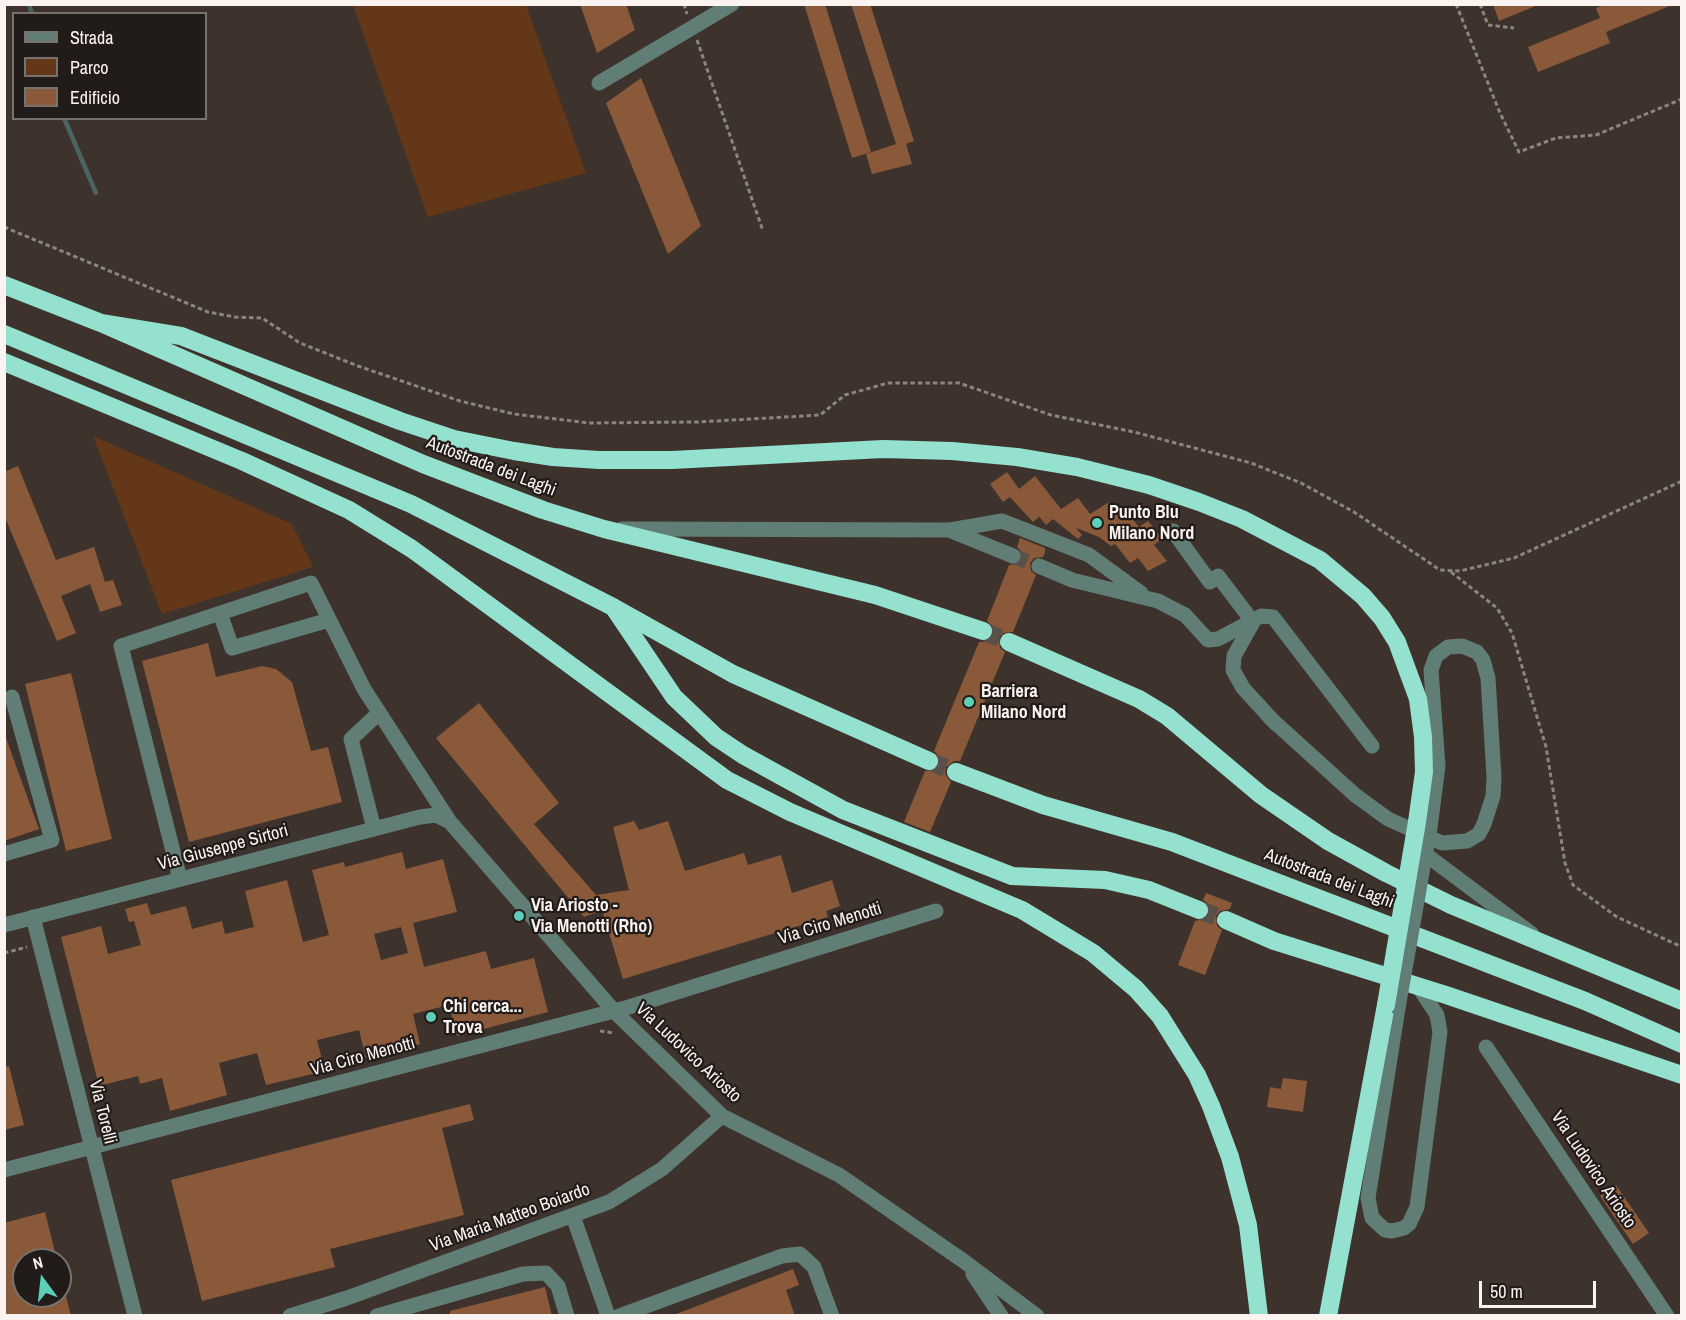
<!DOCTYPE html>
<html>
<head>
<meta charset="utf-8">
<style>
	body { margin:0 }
	#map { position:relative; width:1686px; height:1320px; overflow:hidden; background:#3d332c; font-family:"Archivo Narrow",sans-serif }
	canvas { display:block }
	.frame { position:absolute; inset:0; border:6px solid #faf3ef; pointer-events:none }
	.legend { position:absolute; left:12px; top:12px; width:195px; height:108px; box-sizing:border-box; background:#211c19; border:2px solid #78726f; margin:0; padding:8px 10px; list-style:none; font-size:18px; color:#faf3ef }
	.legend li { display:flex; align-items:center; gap:12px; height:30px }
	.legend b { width:30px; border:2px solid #78726f }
	.north { position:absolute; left:12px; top:1248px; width:60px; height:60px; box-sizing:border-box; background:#211c19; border:2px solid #78726f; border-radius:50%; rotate:345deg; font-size:16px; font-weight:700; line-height:24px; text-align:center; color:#faf3ef }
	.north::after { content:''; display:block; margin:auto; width:21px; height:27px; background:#5eceb8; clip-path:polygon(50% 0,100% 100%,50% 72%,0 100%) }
	.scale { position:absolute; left:1479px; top:1281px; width:117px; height:27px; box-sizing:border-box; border:3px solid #faf3ef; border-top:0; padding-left:8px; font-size:18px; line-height:21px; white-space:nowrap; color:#faf3ef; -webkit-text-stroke:4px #211c19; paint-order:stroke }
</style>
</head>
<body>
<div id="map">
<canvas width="1686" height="1320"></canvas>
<div class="frame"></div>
<ul class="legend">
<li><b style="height:8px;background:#607d76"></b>Strada</li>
<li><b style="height:16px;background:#643718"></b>Parco</li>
<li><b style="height:16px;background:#8a593a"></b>Edificio</li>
</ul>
<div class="north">N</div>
<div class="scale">50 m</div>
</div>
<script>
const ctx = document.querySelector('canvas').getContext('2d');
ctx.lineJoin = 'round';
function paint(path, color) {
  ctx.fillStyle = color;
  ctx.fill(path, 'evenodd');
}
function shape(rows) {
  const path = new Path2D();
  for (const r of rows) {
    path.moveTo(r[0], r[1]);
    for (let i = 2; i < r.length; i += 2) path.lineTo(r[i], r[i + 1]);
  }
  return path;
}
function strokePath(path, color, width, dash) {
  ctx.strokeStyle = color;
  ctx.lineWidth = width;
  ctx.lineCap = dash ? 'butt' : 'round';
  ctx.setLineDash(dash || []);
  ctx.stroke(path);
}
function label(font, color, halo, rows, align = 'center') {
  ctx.font = font + ' "Archivo Narrow",sans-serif';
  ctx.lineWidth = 4.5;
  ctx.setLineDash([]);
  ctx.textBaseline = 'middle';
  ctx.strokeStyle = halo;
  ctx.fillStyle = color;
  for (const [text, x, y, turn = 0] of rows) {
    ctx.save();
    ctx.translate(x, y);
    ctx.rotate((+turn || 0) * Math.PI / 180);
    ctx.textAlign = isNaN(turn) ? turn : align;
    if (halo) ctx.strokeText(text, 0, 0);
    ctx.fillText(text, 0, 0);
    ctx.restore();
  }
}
paint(shape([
	[353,5,526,5,586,173,428,217],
	[93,436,292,524,313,567,162,614]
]), '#643718');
strokePath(shape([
	[29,4,32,14],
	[64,118,96,193]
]), '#4b645f', 4.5);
paint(shape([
	[580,4,626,4,635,30,597,53],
	[804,4,825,4,871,152,852,158],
	[851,4,870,4,914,141,906,144,912,164,872,174,866,154,896,144],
	[1493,4,1537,4,1538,5,1499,21],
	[1606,4,1672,5,1606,32,1610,43,1538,72,1528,47,1600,18,1596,8],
	[641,78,701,226,668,254,606,103],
	[18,466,56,560,94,547,105,582,113,580,122,605,100,612,90,584,61,596,76,633,57,641,4,515,4,472],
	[1007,472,1019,489,1035,476,1061,509,1078,498,1090,514,1109,502,1119,515,1126,511,1139,527,1148,521,1162,538,1154,545,1167,561,1148,571,1138,558,1130,563,1115,544,1111,546,1099,537,1076,528,1082,535,1078,539,1053,519,1046,525,1037,514,1039,517,1033,522,1010,497,1003,502,990,484],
	[1020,538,1045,548,1045,553,1043,557,1034,558,1030,563,1031,571,1036,575,1013,632,1003,633,999,638,1000,648,1005,652,960,761,954,761,946,767,945,774,951,782,930,832,904,822,925,771,935,770,939,765,938,755,934,751,979,642,986,642,993,635,994,628,987,621,1009,565,1018,564,1022,559,1021,551,1017,547],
	[208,643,216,677,262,666,276,669,292,682,311,751,328,747,342,802,189,842,142,661],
	[71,673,112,839,66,851,25,684],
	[479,703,559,803,534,824,596,895,629,890,613,827,634,821,639,830,668,821,685,871,744,853,748,865,781,855,792,893,832,880,840,906,826,911,828,917,623,979,602,910,584,917,436,738],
	[6,738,39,829,4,841,4,739],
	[402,852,406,869,443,859,457,912,413,923,424,967,486,951,491,969,534,958,548,1012,457,1036,449,1005,413,1014,420,1044,366,1058,359,1030,317,1040,325,1071,266,1085,257,1053,230,1060,219,1063,227,1095,170,1111,162,1078,140,1084,138,1076,99,1086,61,937,101,926,108,954,141,945,134,921,129,922,125,909,147,903,151,915,186,906,192,929,222,921,225,934,254,927,245,891,287,880,303,942,329,935,312,870,344,862,345,867],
	[401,927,408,953,381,960,374,934],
	[1206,893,1232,903,1230,909,1220,911,1216,916,1217,926,1222,930,1205,975,1178,965,1195,921,1205,919,1210,914,1208,904,1203,900],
	[9,1066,24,1125,4,1130,4,1067],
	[1283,1078,1307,1081,1303,1112,1267,1107,1270,1087,1281,1089],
	[470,1104,474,1120,442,1128,464,1215,330,1249,335,1267,202,1301,171,1180],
	[1616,1185,1649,1233,1633,1244,1600,1196],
	[45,1212,57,1260,24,1260,24,1296,66,1296,71,1316,4,1316,4,1223],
	[793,1269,799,1285,786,1290,795,1316,671,1316],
	[545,1287,552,1316,450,1316,450,1311]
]), '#8a593a');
strokePath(shape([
	[1013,556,1039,566]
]), '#595049', 15, [15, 8]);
strokePath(shape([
	[983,631,1009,642],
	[929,761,956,772],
	[1199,910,1226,920]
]), '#595049', 18, [18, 9]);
strokePath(shape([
	[684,4,687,14],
	[1456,4,1500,113,1519,152,1556,138,1596,135,1682,99],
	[1480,4,1488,25,1514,28],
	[697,40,763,231],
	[4,227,208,312,235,317,262,318,300,343,358,366,460,401,514,414,589,423,697,422,804,416,820,415,845,395,888,383,959,383,1051,415,1134,432,1251,463,1301,483,1354,512,1440,570,1460,571,1514,558,1682,481],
	[1451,572,1497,608,1512,633,1546,747,1565,863,1573,885,1617,917,1682,947],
	[4,953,27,947],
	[600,1031,614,1033]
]), '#8d847e', 3, [4.5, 3]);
strokePath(shape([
	[599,83,732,4],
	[622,529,949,530,1013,556],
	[950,530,1002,521,1089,555,1141,593],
	[1173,531,1210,582,1218,576,1253,622],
	[1039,566,1072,580,1158,601,1185,615,1208,640,1218,639,1261,616,1273,617,1372,746],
	[220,613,232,648,329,620],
	[1253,622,1234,656,1233,670,1243,688,1276,724],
	[1270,718,1355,795,1388,819,1442,843,1467,841,1479,834,1484,824,1493,796,1494,777,1488,678,1483,660,1477,652,1462,646,1448,647,1436,656,1431,670,1438,766,1430,828],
	[374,829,351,739,379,713],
	[1417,848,1532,934],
	[4,854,52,840,12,697],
	[180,879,121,646,311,583,364,689,450,822,614,1011,722,1116,839,1175,965,1262,1037,1316],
	[33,917,135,1316],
	[4,925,420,817,436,815,450,822],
	[1398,1008,1368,1198,1372,1218,1385,1230,1392,1231,1404,1228,1409,1224,1417,1207,1440,1032,1437,1015,1418,986],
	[1486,1047,1667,1316],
	[4,1170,629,1007,936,911],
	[573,1216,608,1316],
	[973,1274,1001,1316],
	[290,1316,347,1298,609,1202,662,1169,722,1116],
	[377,1316,523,1274,546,1273,558,1286,567,1316],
	[619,1316,782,1256,800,1254,814,1267,832,1316]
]), '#607d76', 15);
strokePath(shape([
	[4,285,101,323,423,464,543,510,604,529,875,595,983,631],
	[101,323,181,336,400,421,454,439,514,451,553,457,599,460,672,460,883,449,952,451,1017,457,1077,467,1149,485,1199,502,1242,519,1320,560,1363,596,1382,618,1397,642,1418,699,1423,737,1424,772,1417,822],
	[4,334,411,504,613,607,733,674,929,761],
	[4,362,242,461,349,510,412,549,727,780,790,812,1022,910,1093,953,1136,989,1160,1016,1197,1075,1211,1106,1230,1157,1248,1225,1259,1316],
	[614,608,674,697,716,737,743,755,843,810,1012,876,1105,880,1149,890,1199,910],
	[1009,642,1139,699,1167,716,1261,795,1328,841,1386,873,1451,905,1682,1001],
	[956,772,1043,805,1172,842,1585,1001,1682,1044],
	[1226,920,1274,941,1446,995,1682,1075],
	[1328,1316,1386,1005]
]), '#95e1d0', 18);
strokePath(shape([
	[1398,1008,1430,828]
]), '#607d76', 15);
strokePath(shape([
	[1386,1005,1417,822]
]), '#95e1d0', 18);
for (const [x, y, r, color] of [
	[1097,523,6,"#5eceb8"],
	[969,702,6,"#5eceb8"],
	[519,916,6,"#5eceb8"],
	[431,1017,6,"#5eceb8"]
]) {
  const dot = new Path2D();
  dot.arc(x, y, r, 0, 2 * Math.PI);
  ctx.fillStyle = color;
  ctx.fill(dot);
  strokePath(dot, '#211c19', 2);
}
label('18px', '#faf3ef', '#211c19', [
	["Autostrada dei Laghi",491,467,21],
	["Via Giuseppe Sirtori",223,848,-15],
	["Autostrada dei Laghi",1329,879,21],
	["Via Ciro Menotti",830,924,-17],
	["Via Ludovico Ariosto",688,1053,43],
	["Via Ciro Menotti",363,1057,-15],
	["Via Torelli",102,1112,76],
	["Via Ludovico Ariosto",1593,1170,56],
	["Via Maria Matteo Boiardo",510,1218,-20]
]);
label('bold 18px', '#faf3ef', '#211c19', [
	["Punto Blu",1109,513],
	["Milano Nord",1109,534],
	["Barriera",981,692],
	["Milano Nord",981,713],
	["Via Ariosto -",531,906],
	["Via Menotti (Rho)",531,927],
	["Chi cerca...",443,1007],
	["Trova",443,1028]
], 'left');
</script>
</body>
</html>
